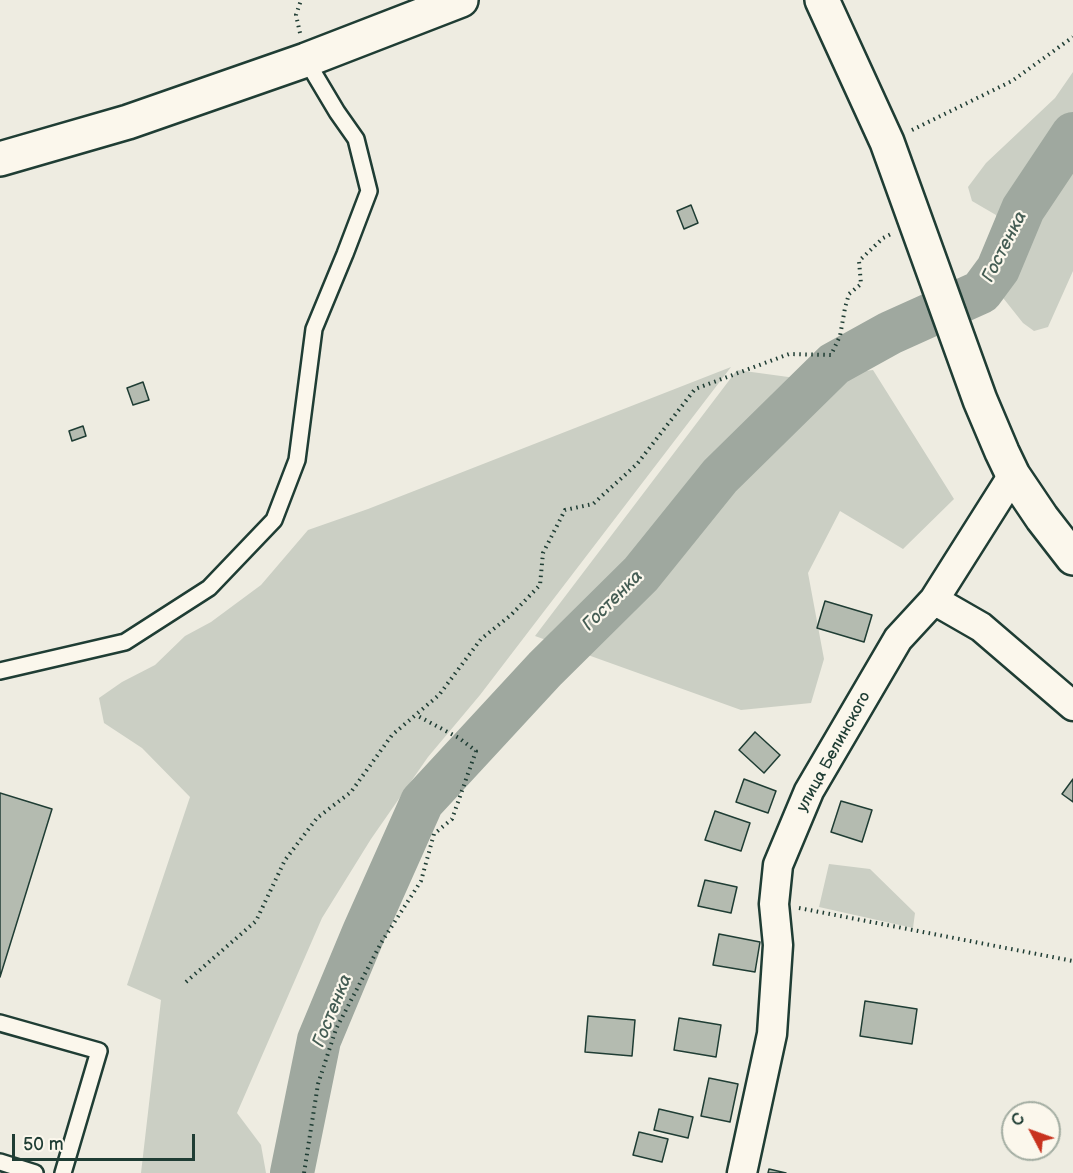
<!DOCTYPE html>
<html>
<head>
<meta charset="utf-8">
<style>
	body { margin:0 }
	#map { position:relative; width:1073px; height:1173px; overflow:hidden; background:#eeece1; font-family:"Balsamiq Sans",sans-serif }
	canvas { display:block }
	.north { position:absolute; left:1001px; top:1101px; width:60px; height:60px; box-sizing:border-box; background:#fbf7ec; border:2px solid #a3ada2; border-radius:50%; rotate:311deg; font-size:16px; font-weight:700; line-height:24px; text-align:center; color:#1f3d34 }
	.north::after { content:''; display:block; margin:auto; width:21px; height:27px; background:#c8321e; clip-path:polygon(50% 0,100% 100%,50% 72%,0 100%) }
	.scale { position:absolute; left:12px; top:1134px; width:183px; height:27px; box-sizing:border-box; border:3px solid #1f3d34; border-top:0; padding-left:8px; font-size:18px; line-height:21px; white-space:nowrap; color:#1f3d34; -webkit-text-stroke:4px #fbf7ec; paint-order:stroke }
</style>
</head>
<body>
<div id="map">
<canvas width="1073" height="1173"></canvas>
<div class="north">С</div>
<div class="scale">50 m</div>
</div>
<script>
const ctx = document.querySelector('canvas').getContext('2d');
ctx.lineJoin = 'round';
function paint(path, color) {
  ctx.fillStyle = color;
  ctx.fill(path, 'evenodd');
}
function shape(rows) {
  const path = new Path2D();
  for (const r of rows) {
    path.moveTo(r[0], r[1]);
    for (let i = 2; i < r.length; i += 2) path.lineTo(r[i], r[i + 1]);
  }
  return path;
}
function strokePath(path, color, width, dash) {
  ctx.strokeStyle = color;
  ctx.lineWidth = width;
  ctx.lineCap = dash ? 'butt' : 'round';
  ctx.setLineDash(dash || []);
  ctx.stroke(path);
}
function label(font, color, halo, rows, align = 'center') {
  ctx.font = font + ' "Balsamiq Sans",sans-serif';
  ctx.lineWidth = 4.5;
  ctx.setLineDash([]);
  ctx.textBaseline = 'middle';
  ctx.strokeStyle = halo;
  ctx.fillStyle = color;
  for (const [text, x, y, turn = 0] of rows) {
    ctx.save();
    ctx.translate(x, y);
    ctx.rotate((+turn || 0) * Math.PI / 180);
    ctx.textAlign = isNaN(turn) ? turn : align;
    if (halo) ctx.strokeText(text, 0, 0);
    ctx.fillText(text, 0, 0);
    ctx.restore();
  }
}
paint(shape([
	[1073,72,1073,271,1048,327,1034,331,1023,323,996,289,1000,228,996,215,972,201,968,187,986,163,1055,98],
	[731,367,480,695,428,757,371,839,322,918,237,1113,261,1145,266,1173,141,1173,161,1000,127,985,190,797,142,748,104,723,99,698,122,682,155,665,185,636,211,622,261,585,308,530,368,509],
	[737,370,803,379,873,370,954,499,903,549,840,511,808,573,824,659,811,703,741,710,535,636],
	[829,864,870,869,915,913,913,928,819,907]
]), '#cbcfc4');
strokePath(shape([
	[292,1173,319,1040,364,932,422,802,545,669,641,574,720,476,834,364,890,333,981,292,998,269,1023,209,1073,134]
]), '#9fa89f', 44);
const building = shape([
	[691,205,698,223,684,229,677,211,691,205],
	[143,382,149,400,133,405,127,388,143,382],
	[83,426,86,436,72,441,69,431,83,426],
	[825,601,872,615,864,642,817,628,825,601],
	[755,732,780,755,764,773,739,750,755,732],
	[744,779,776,791,768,813,736,802,744,779],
	[1073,779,1073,802,1062,794,1073,779],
	[0,793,52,809,0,977,0,793],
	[841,801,872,810,862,842,831,832,841,801],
	[715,811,750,823,741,851,705,840,715,811],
	[705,880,737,887,731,913,698,906,705,880],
	[719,934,760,942,755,972,713,965,719,934],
	[865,1001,917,1009,912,1044,860,1036,865,1001],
	[588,1016,635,1020,632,1056,585,1052,588,1016],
	[679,1018,721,1025,716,1057,674,1050,679,1018],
	[709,1078,738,1084,730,1122,701,1116,709,1078],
	[659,1109,693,1117,688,1138,654,1130,659,1109],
	[639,1132,668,1139,662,1162,633,1155,639,1132],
	[769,1169,786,1173,768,1173,769,1169]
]);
paint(building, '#b4bbb0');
strokePath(building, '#1f3d34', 1.5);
const lane = shape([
	[0,671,125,642,209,588,274,520,297,460,314,329,345,254,369,191,356,139,337,112,306,60],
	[0,1023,99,1051,63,1173],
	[0,1162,35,1173]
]);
const street = shape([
	[934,600,981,627,1073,706],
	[742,1173,772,1034,778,945,774,904,778,865,809,791,898,639,934,600,1013,475]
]);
const secondary = shape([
	[822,0,887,142,980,400,1002,452,1013,475,1042,518,1073,558],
	[0,159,128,122,306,60,461,0]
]);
strokePath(lane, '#1f3d34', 20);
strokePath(street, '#1f3d34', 33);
strokePath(secondary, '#1f3d34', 38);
strokePath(shape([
	[300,33,296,15,301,0],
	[912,130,1012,81,1073,37],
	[799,908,1073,961],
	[186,982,256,921,285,860,317,818,351,792,392,735,439,695,481,639,511,615,540,585,543,553,565,510,593,504,637,464,695,389,789,354,831,355,840,336,845,308,849,294,861,284,859,261,883,238,891,234],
	[304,1173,318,1084,336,1029,381,943,421,881,434,834,452,819,476,751,459,738,416,715]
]), '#1f3d34', 4, [1.5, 4.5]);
strokePath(lane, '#fbf7ec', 15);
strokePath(street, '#fbf7ec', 28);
strokePath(secondary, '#fbf7ec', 33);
label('16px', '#1f3d34', '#fbf7ec', [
	["улица Белинского",834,752,-61]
]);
label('italic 18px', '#455d54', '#fbf7ec', [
	["Гостенка",1005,247,-63],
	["Гостенка",613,601,-45],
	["Гостенка",333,1011,-68]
]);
</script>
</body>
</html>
